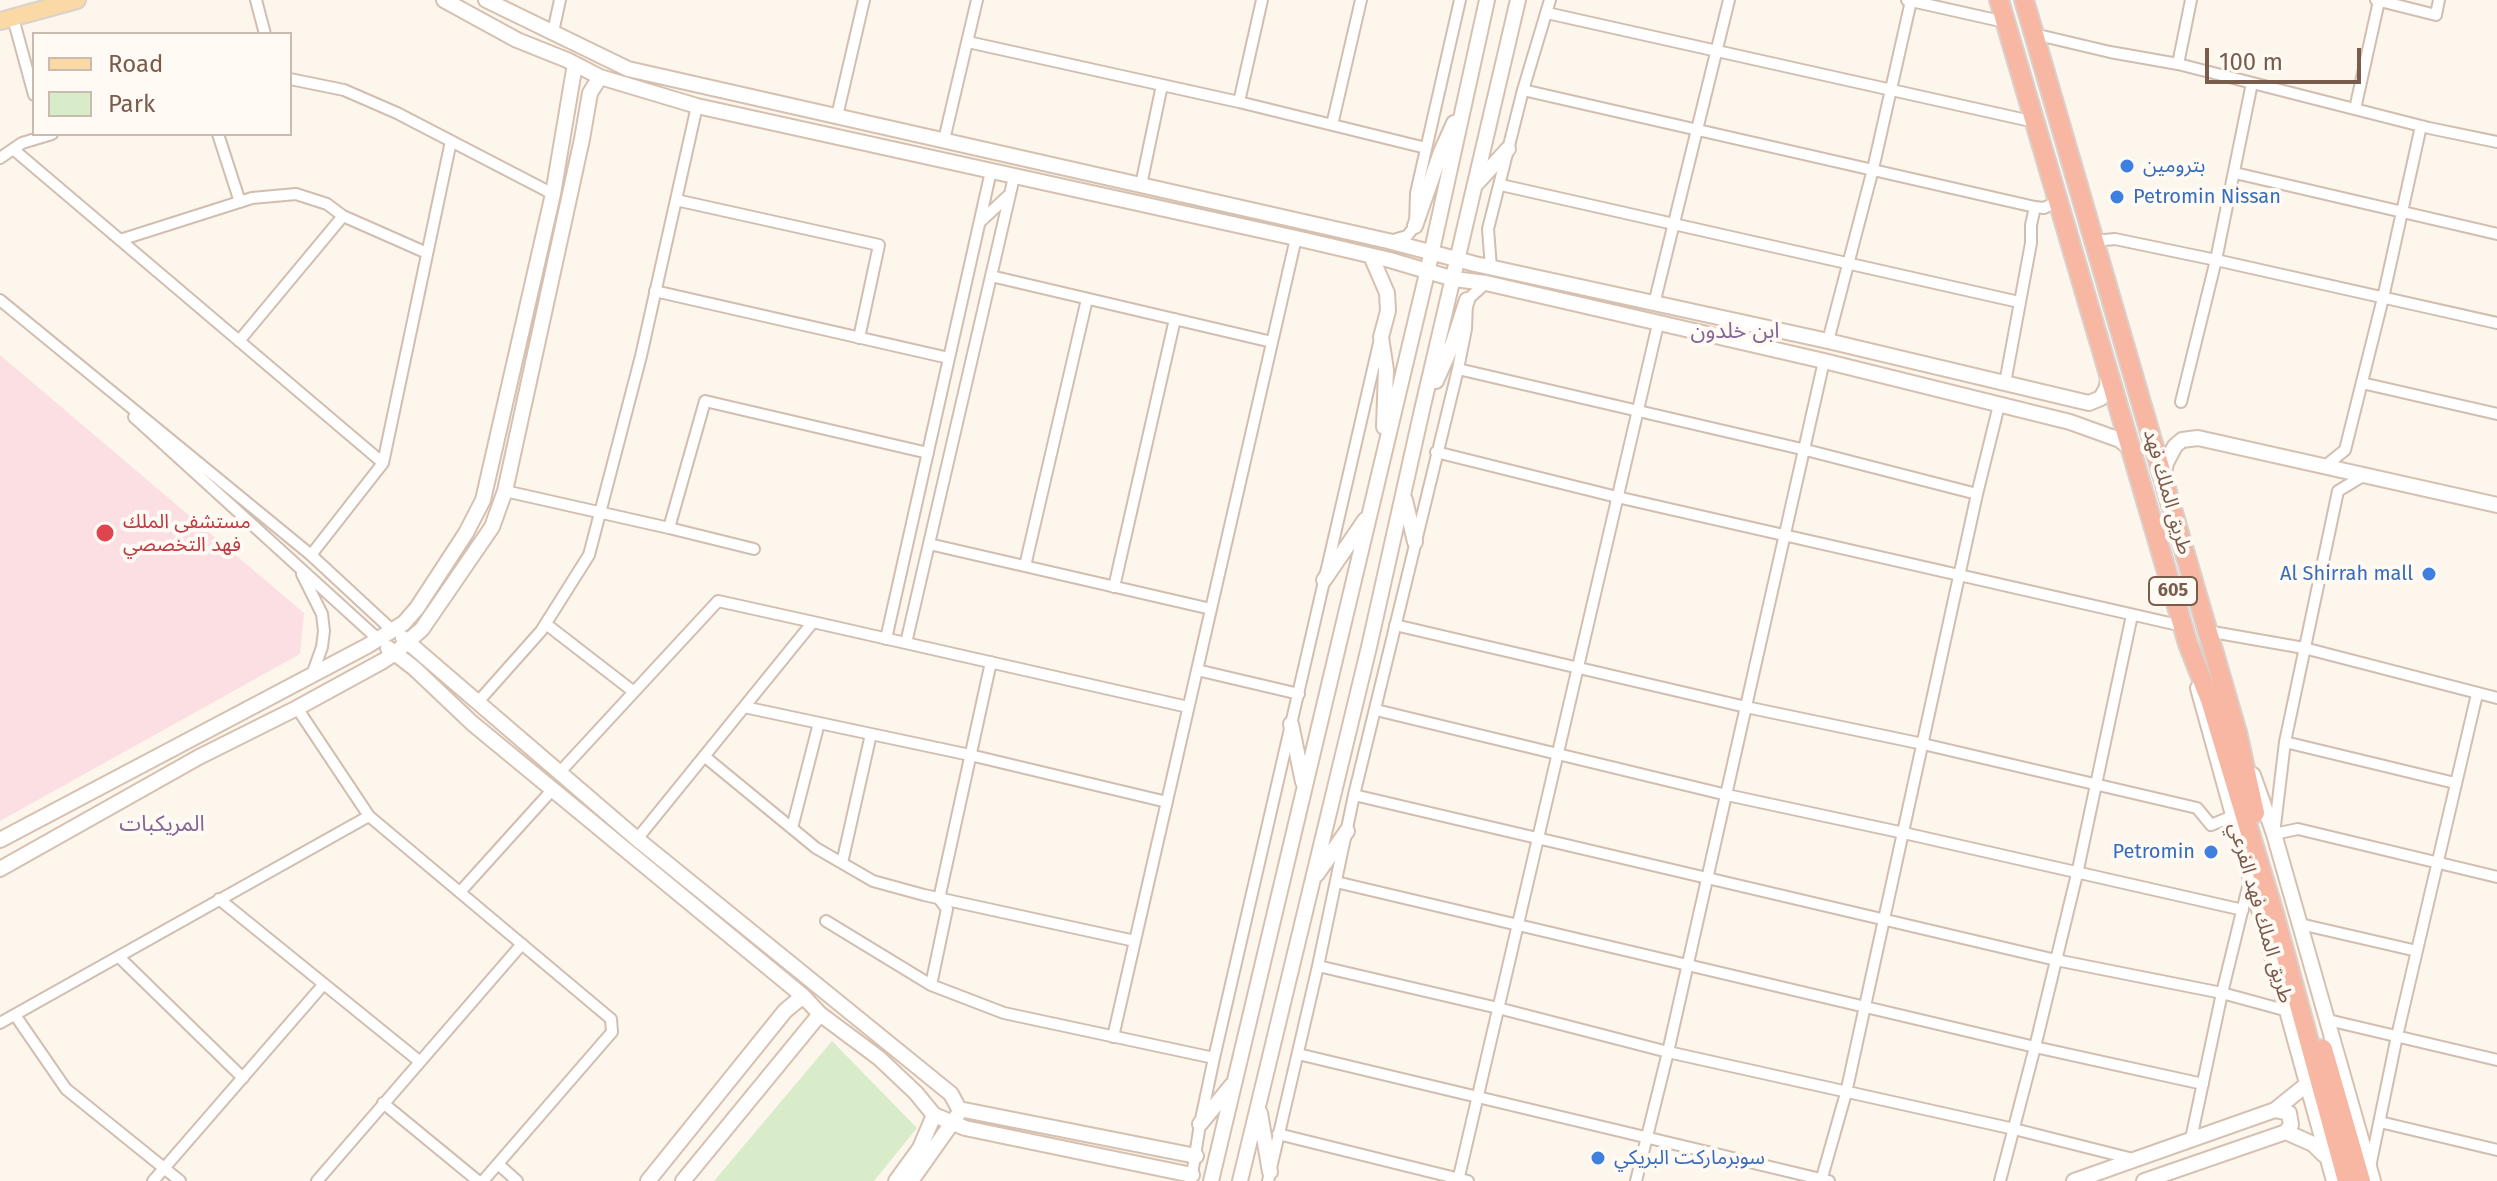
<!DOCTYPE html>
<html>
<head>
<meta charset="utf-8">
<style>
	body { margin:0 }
	#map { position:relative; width:2497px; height:1181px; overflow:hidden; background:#fdf6ec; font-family:"Fira Sans",sans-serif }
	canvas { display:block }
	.legend { position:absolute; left:32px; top:32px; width:260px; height:104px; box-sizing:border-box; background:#fffaf3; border:2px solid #cabbb1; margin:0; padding:10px 14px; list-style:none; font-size:24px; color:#7a5c4d }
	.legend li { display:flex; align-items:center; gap:16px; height:40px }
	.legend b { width:40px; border:2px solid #cabbb1 }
	.scale { position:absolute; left:2205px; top:48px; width:156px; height:36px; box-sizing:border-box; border:4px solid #7a5c4d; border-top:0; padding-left:10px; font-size:24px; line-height:28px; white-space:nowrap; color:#7a5c4d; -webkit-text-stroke:6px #fffaf3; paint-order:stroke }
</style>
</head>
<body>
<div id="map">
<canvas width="2497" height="1181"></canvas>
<ul class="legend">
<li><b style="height:10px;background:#fbd9a5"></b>Road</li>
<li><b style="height:22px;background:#d8ecc9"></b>Park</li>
</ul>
<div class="scale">100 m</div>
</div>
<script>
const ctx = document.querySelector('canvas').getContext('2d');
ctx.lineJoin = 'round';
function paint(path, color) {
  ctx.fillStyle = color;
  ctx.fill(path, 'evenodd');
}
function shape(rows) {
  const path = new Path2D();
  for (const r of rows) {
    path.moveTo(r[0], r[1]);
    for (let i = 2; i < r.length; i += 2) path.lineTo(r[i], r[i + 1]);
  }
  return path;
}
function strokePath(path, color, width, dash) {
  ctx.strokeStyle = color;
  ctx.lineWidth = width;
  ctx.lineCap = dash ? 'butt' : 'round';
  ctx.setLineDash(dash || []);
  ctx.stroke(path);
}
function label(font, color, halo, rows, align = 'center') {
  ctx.font = font + ' "Fira Sans","Noto Sans Arabic",sans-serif';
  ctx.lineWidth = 8;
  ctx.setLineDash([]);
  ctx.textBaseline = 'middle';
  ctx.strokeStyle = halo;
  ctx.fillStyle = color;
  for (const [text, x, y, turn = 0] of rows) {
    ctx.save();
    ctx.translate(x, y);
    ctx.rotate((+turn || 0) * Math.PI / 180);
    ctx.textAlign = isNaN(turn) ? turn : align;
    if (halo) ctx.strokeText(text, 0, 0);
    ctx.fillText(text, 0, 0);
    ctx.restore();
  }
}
paint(shape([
	[0,355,304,613,300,654,0,821]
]), '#fbdfe3');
paint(shape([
	[832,1041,917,1128,874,1181,714,1181]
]), '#d8ecc9');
const street = shape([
	[256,0,265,34],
	[1907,0,2005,22],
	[2376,0,2436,15,2439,0],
	[1547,13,2035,122],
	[13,18,34,95],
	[553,32,560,0],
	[2034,34,2110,52,2178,64,2429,128,2497,142],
	[968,42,1239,102,1426,148],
	[2178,64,2191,0],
	[290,79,344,90,397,113,553,194],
	[1523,90,2035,207,2044,208,2058,201],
	[1239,102,1262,0],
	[2355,109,2379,1],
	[837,116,864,0],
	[1332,125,1361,0],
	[218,134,240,202],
	[944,140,977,0],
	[13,149,383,463],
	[0,158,22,143,52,134],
	[2235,173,2497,234],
	[1141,185,1162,85],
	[1501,185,2019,302],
	[676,200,879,245,859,338],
	[981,221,1010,194],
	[120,240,252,198,296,194,327,204,343,216,427,253],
	[1390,241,1407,236,1415,226,1416,193,1460,0],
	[2094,241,2115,239,2216,260,2497,323],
	[1491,268,1488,229,1523,90,1550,0],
	[991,276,1272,342],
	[655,291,949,358],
	[0,300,311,555,393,631],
	[1654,304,1729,0],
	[239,341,343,216],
	[1828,341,1873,169,1911,1],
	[1458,369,1806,450,1977,494],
	[2005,383,2031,243,2031,225,2035,207],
	[2362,383,2497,414],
	[2181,402,2216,260,2252,83],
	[134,417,379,640],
	[1436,452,1617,497,2183,626],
	[2324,467,2345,450,2383,298,2421,126],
	[2363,476,2338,491,2285,742,2274,834,2298,829,2497,877],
	[505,491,669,528,705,401,928,453],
	[669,528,754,549],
	[929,544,1211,609],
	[311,555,383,463,451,141],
	[1025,566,1087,299],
	[302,574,322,614,324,631,322,647,312,675],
	[1114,587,1175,319],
	[546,624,634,692],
	[1395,625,1746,707,1923,744,2197,808,2211,825,2233,816],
	[2207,631,2304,648,2497,698],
	[886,639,991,171],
	[906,643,1014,177],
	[1197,670,1299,694],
	[477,703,541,631,589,555,641,356,697,106],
	[744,707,970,755,1167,802],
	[297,708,369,816,611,1019,612,1032,483,1181],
	[1376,710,1727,795,1904,833,2243,910],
	[2285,742,2455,783],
	[704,756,816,848,873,881,924,895,1135,941],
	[559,773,718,601,813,622],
	[1354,795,2056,960,2222,993,2288,1011],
	[792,828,819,723],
	[637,839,813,622,1188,707],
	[842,863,871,734],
	[1336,882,2035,1047,2203,1084],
	[460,892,553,789],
	[219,899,419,1061],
	[826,921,931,985,1004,1013,1214,1058],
	[2300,924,2417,951],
	[119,957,243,1078],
	[1318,966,1498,1008,1668,1052,2014,1129,2133,1159],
	[931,985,947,909,939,899,991,662],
	[15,1015,66,1089,180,1181],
	[2328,1020,2497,1060],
	[0,1023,369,816],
	[1113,1037,1296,238],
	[1298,1054,1829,1181],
	[383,1103,478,1181],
	[2380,1122,2497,1150],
	[1278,1134,1468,1181],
	[2191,1139,2222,993,2250,879],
	[498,1164,517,1181],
	[2370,1167,2397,1036,2477,694],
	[153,1181,323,985],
	[317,1181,522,944],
	[1191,1181,1200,1124,1214,1058,1379,343],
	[1268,1181,1318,966,1354,795,1458,369,1466,329,1467,300,1486,283],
	[1458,1181,1658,324],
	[1636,1181,1668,1052,1824,361],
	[1821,1181,1846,1093,1977,494,1999,405],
	[2000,1181,2035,1047,2077,874,2132,615]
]);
const secondary = shape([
	[444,0,517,40,567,60,600,77,697,106,1296,238,1390,260,1454,279,1486,283,1824,361,2070,422,2120,440,2131,449],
	[486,0,628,69,1388,241,1475,264,1828,341,2076,400,2089,403,2101,398,2107,387,2108,376],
	[1477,183,1508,149],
	[1415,226,1441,152,1454,123],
	[1371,256,1387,293,1388,311,1381,337,1386,370,1384,427],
	[1436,381,1453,343,1467,300],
	[2163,477,2166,463,2175,446,2182,440,2198,438,2497,505],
	[1405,500,1415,542],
	[1324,580,1365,520],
	[403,638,637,839,951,1094,959,1109,1196,1156],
	[388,648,414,668,472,723,803,996,820,1014,879,1058,916,1093,934,1115,965,1128,1192,1175],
	[2198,688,2334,1181],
	[1291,724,1303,782],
	[2253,775,2274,834,2373,1181],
	[0,840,367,646,404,623,417,608,466,533,483,500,553,194,575,64],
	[0,869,199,757,297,708,383,661,395,653,422,629,492,527,505,491,582,139,590,93,600,77],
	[1317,874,1347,831],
	[2275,1110,2289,1113,2291,1125,2286,1132],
	[1260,1113,1270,1172],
	[1200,1124,1232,1085],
	[648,1181,785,1011,803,996],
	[683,1181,820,1014],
	[896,1181,920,1148,934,1115],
	[911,1181,957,1116],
	[1211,1181,1427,273,1487,0],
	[1240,1181,1369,647,1422,410,1518,0],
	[2074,1181,2275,1110,2306,1085],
	[2144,1181,2286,1132,2313,1144,2324,1155]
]);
const primary = shape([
	[0,21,77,0]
]);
const highway = shape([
	[1999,0,2188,644,2210,700,2274,913,2347,1181],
	[2024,0,2237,732,2255,813],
	[2323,1049,2361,1181]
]);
strokePath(street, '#d1beb0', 14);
strokePath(secondary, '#d6c0b0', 18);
strokePath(primary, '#dad1cd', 20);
strokePath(highway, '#dad1cd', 22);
strokePath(street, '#fff', 10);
strokePath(secondary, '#fff', 14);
strokePath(primary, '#fbd9a5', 16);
strokePath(highway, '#f7b7a3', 18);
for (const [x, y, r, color] of [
	[2127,166,8,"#3f7fe0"],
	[2117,197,8,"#3f7fe0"],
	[105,533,10,"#e0444e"],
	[2429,574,8,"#3f7fe0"],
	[2211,852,8,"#3f7fe0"],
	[1598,1158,8,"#3f7fe0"]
]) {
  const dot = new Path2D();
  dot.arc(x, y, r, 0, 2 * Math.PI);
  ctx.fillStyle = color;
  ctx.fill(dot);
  strokePath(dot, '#fffaf3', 3);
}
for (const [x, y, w] of [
	[2173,591,48]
]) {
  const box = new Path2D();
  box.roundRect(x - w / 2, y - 14, w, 28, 6);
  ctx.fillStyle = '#fffaf3';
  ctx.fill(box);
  strokePath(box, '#7a5c4d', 2);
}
label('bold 18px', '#7a5c4d', null, [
	["605",2173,591]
]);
label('20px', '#366cbe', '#fffaf3', [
	["بترومين",2143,166],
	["Petromin Nissan",2133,197],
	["Al Shirrah mall",2413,574,"right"],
	["Petromin",2195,852,"right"],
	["سوبرماركت البريكي",1614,1158]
], 'left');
label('20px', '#7a5c4d', '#fffaf3', [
	["طريق الملك فهد",2167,492,74],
	["طريق الملك فهد الفرعي",2260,913,74]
]);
label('20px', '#be3a42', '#fffaf3', [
	["مستشفى الملك",123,522],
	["فهد التخصصي",123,545]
], 'left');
label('22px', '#846695', '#fffaf3', [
	["ابن خلدون",1735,332],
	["المريكبات",162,825]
]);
</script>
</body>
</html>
